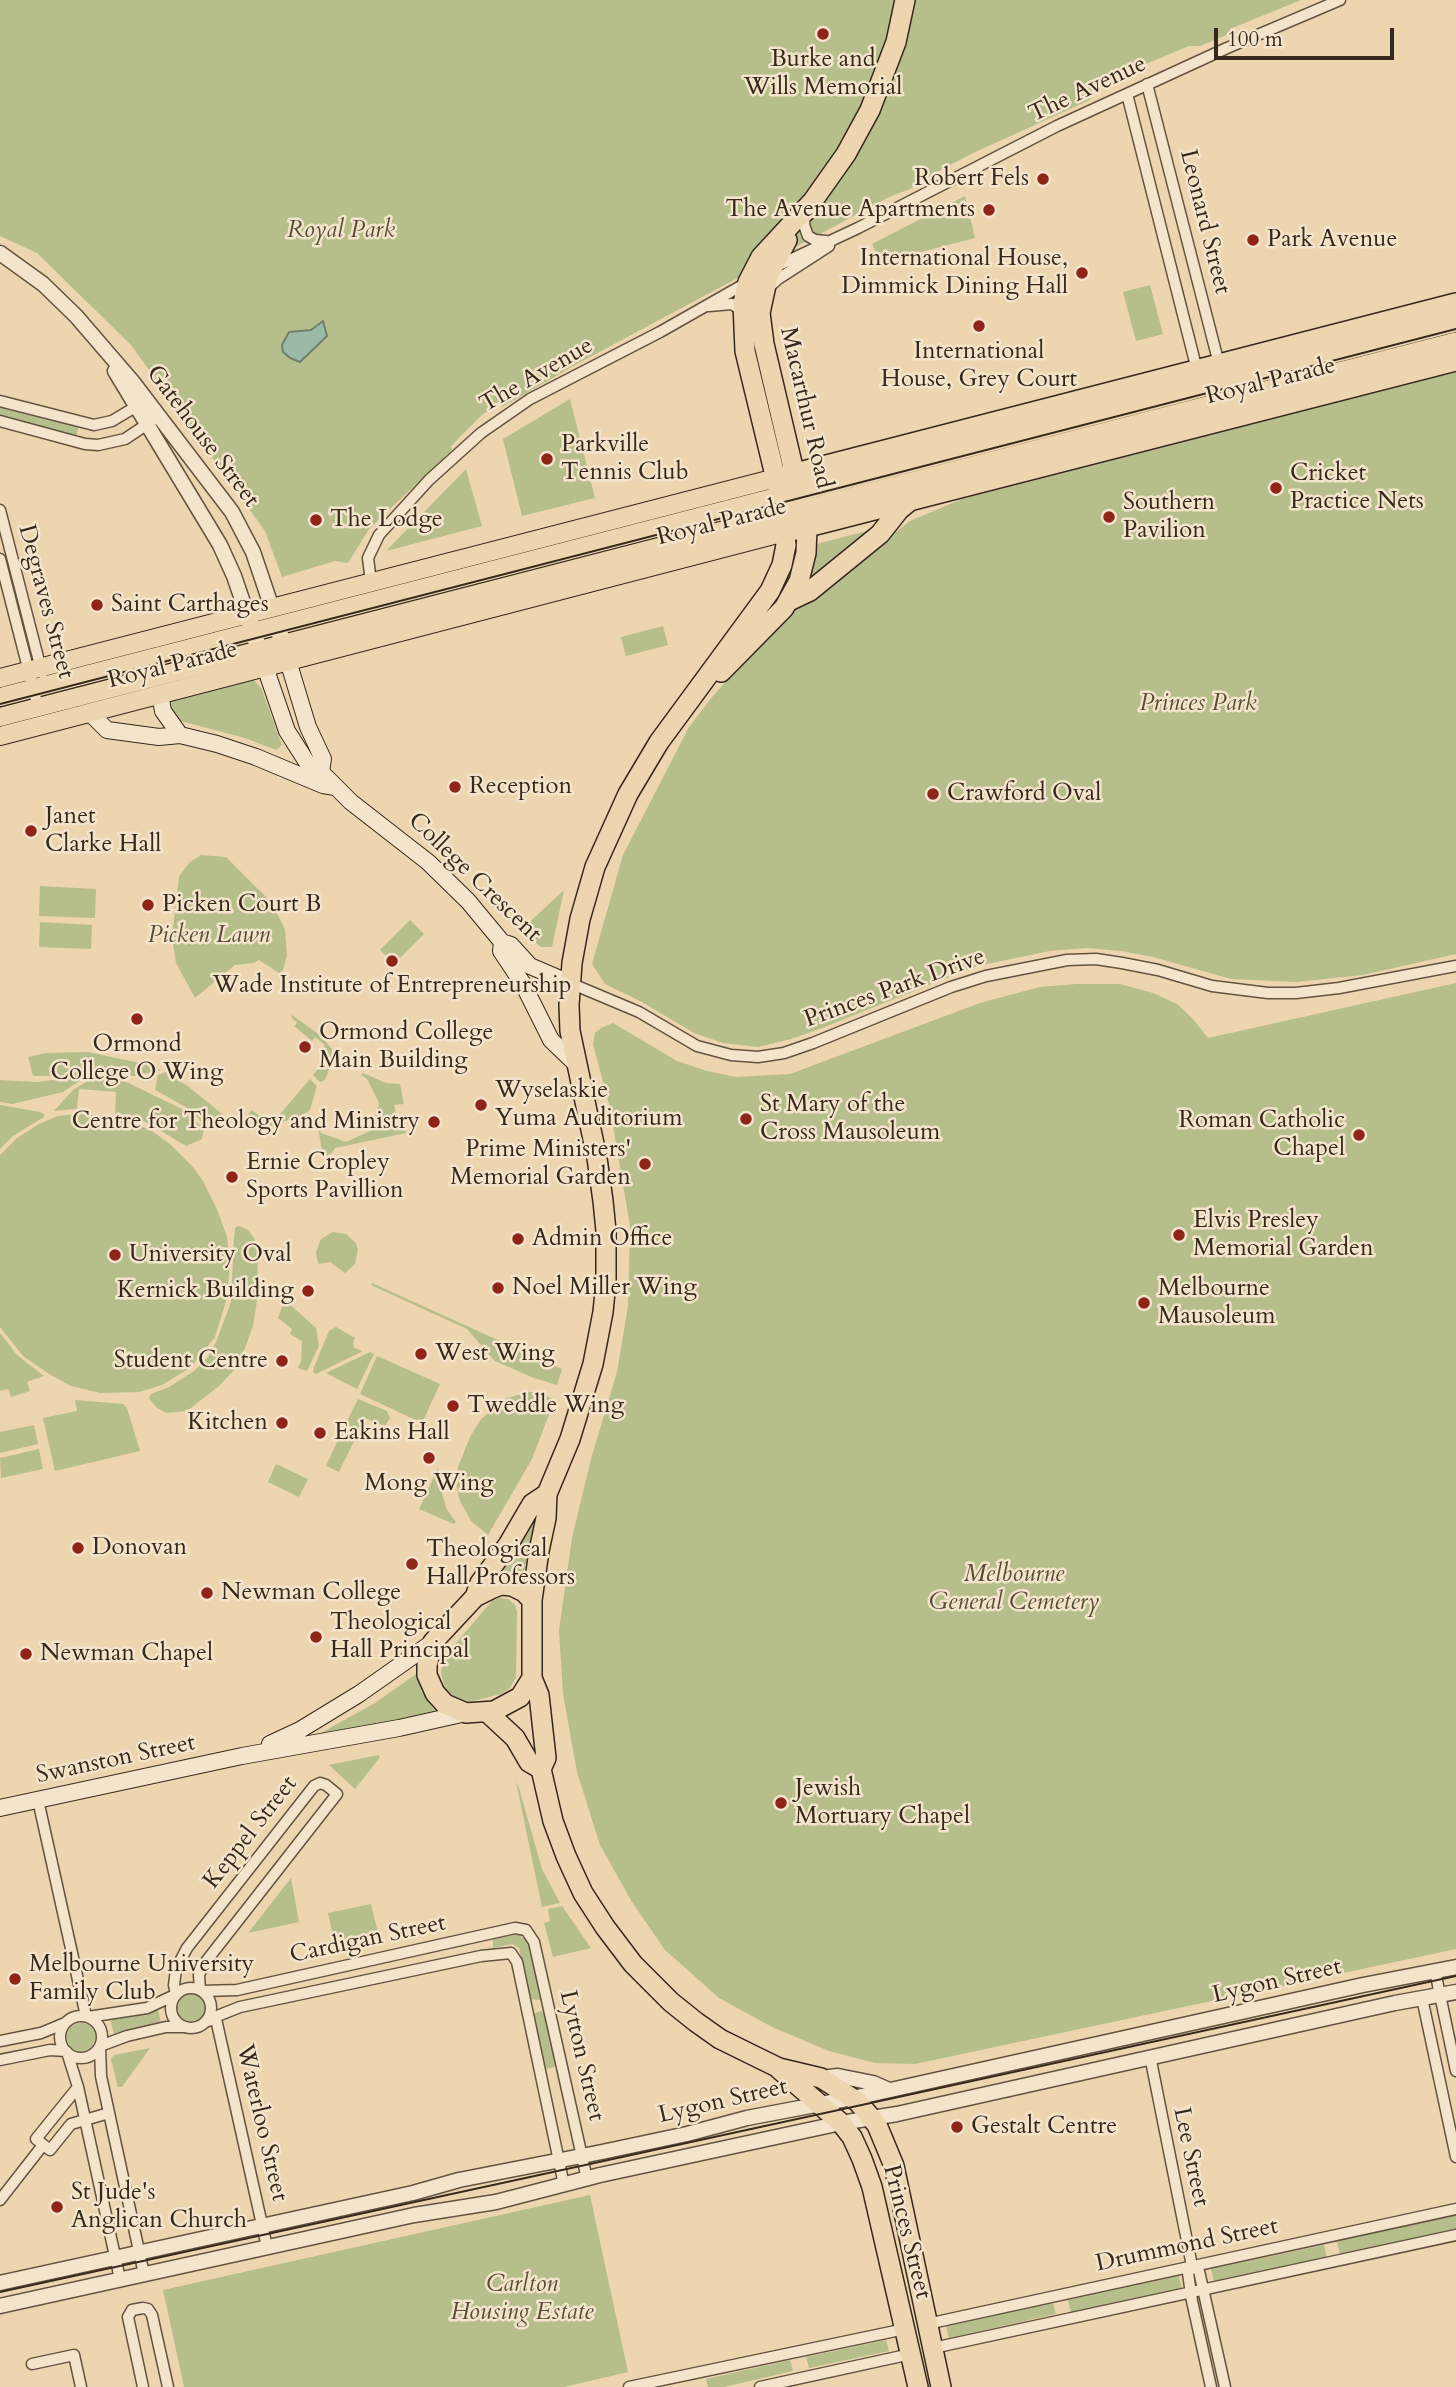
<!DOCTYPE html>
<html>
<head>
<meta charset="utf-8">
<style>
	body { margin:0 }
	#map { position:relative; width:1456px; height:2387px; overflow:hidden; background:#edd5af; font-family:Cardo,serif }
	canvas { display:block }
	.scale { position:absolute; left:1214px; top:28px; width:180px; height:32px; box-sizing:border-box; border:4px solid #37281c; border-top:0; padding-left:9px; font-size:21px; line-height:24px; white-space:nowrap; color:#37281c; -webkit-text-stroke:5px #f3e4cb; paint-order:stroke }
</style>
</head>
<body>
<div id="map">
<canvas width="1456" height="2387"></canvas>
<div class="scale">100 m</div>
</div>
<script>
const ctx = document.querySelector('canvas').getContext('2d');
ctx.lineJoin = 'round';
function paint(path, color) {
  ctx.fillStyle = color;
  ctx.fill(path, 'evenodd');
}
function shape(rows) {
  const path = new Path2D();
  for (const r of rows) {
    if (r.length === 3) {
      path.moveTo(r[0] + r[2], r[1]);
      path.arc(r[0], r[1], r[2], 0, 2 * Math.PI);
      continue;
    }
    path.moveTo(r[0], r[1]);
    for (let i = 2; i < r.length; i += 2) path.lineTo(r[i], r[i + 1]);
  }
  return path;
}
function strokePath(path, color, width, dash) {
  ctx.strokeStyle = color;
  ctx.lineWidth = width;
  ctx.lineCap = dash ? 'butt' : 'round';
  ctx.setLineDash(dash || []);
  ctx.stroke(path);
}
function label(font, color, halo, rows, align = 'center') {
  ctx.font = font + ' Cardo,serif';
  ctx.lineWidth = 5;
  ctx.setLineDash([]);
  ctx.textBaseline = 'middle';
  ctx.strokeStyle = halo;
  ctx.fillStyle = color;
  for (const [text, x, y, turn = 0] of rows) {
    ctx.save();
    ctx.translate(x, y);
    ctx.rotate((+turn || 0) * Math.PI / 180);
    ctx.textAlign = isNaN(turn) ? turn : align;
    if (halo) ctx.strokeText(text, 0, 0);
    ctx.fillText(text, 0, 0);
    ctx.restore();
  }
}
paint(shape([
	[0,0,1301,0,1230,29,1231,33,1200,46,1189,46,1127,72,1094,89,1090,100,973,153,928,177,910,189,889,197,575,365,502,407,501,404,483,414,451,446,452,450,369,529,348,563,335,561,282,577,265,531,131,345,37,253,0,236],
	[965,196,975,238,890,260,882,258,877,254,872,244],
	[1150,285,1163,334,1136,341,1123,292],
	[1456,371,1456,954,1363,975,1296,982,1231,979,1153,957,1122,951,1086,948,1050,951,977,966,822,1028,791,1039,758,1047,723,1043,694,1033,642,1002,605,984,592,964,623,855,689,727,713,696,795,604,815,594,910,521,962,499],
	[570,399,595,498,522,516,503,439],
	[0,404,79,425,76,438,0,418],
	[466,469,482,526,386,551],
	[878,528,805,587,817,544],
	[663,626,668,645,626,656,621,637],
	[249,678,253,679,261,688,282,745,276,750,245,738,173,719,162,703],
	[201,855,226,857,271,902,285,929,287,955,283,970,279,973,259,960,254,963,235,965,195,998,176,963,172,938,179,876,190,862],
	[40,886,96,889,95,918,39,916],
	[564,890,552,947,541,947,520,931],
	[410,920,424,934,394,964,380,950],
	[40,922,92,925,91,949,39,947],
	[1456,983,1456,1949,915,2064,875,2063,829,2051,772,2027,719,1998,665,1950,632,1902,600,1845,577,1772,563,1694,559,1630,572,1538,591,1459,617,1372,628,1306,630,1226,610,1108,593,1044,595,1033,601,1028,613,1023,677,1061,707,1071,736,1077,790,1074,980,1003,1040,987,1076,984,1120,984,1153,993,1177,1004,1193,1019,1208,1038],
	[292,1015,321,1036,332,1049,331,1065,325,1080,320,1082,313,1075,328,1057,321,1050,325,1045,315,1037,312,1041,294,1026,297,1023,291,1017],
	[88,1052,144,1064,161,1070,134,1076,33,1076,28,1057,46,1053],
	[166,1072,189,1087,227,1118,224,1125,214,1125,207,1128,191,1110,155,1090,158,1075],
	[363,1073,386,1083,400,1084,404,1104,394,1105,397,1118,392,1120,395,1130,405,1128,406,1133,335,1148,332,1153,323,1157,318,1127,321,1133,346,1142,372,1130,379,1103,367,1079,361,1075],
	[67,1078,84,1078,63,1092,12,1104,0,1102,0,1080,37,1082],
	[91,1079,122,1080,182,1109,204,1129,202,1139,186,1146,148,1123,128,1115,115,1114,116,1092,79,1089,77,1109,54,1111,73,1090],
	[310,1079,317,1086,310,1110,306,1113,270,1127,258,1125,246,1117,252,1110,267,1122,274,1121],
	[0,1105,40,1112,44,1114,44,1117,13,1136,0,1149],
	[77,1114,110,1116,133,1122,152,1131,171,1145,192,1166,203,1181,217,1209,227,1237,230,1261,227,1298,215,1337,190,1368,162,1385,139,1392,100,1393,71,1386,49,1374,23,1356,0,1327,0,1155,17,1138,39,1124,58,1116],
	[238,1226,247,1229,254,1238,258,1252,257,1301,253,1326,245,1348,234,1370,219,1386,187,1411,166,1413,157,1408,149,1398,151,1394,169,1387,194,1371,208,1357,216,1342,231,1302,234,1238,235,1228],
	[333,1232,346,1234,356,1243,358,1250,355,1264,345,1273,330,1262,319,1264,317,1259,316,1252,321,1239],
	[372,1283,562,1369,557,1385,534,1378,495,1361,467,1329,371,1285],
	[287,1302,316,1328,319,1346,307,1371,298,1368,301,1361,302,1341,290,1334,292,1329,278,1318,283,1304],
	[336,1327,355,1338,353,1343,354,1348,363,1351,316,1374,313,1372,314,1367,329,1331],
	[0,1333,17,1355,44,1376,27,1382,30,1391,11,1397,8,1389,0,1391],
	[370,1352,374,1354,357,1389,326,1373],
	[377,1356,440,1384,422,1423,360,1394],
	[529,1392,537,1392,553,1399,550,1412,532,1459,488,1535,471,1521,460,1501,456,1484,458,1467,470,1437,481,1419,507,1398],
	[358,1399,387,1411,390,1418,385,1426,365,1418,358,1431,345,1425],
	[75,1400,123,1404,127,1408,140,1451,55,1471,43,1418,77,1411],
	[34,1425,38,1444,0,1453,0,1432],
	[342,1431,356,1437,339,1472,326,1466],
	[39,1449,43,1469,1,1478,0,1458],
	[276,1464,308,1479,299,1497,268,1482],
	[438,1468,442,1493,447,1510,456,1522,454,1524,419,1509],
	[536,1513,523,1577,505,1573,495,1576],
	[499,1598,508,1599,515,1605,517,1612,516,1677,510,1688,501,1694,469,1702,456,1699,445,1688,441,1673,443,1661,450,1650,492,1601],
	[419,1672,421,1691,435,1711,310,1739,375,1703],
	[378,1755,380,1757,355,1789,329,1765],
	[516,1782,519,1788,542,1869,560,1903,542,1907],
	[291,1878,299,1922,248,1933],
	[371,1904,380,1941,336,1950,328,1913],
	[562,1906,591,1948,553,1957,544,1923,550,1921,548,1909],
	[517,1934,529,1941,542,1996,540,2000,529,1999,519,1948,512,1944,493,1948,493,1939],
	[191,2008,14],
	[158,2009,161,2024,114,2034,110,2019],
	[541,2011,545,2012,556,2064,554,2067,546,2069,543,2067,533,2014],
	[81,2037,14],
	[150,2048,122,2087,118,2087,111,2059,114,2055],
	[590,2195,628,2372,564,2387,184,2387,163,2290],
	[1456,2215,1456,2230,1340,2255,1337,2241],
	[1324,2245,1327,2258,1214,2282,1211,2269],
	[1179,2276,1182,2290,1071,2313,1068,2300],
	[1053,2303,1056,2314,949,2338,946,2326],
	[886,2340,889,2351,809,2368,806,2357],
	[790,2360,793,2371,724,2387,708,2387,706,2379]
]), '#b6be8c');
const water = shape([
	[323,321,327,336,300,362,290,358,283,352,282,345,289,332,311,330,323,321]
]);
paint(water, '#9ab9a7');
strokePath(water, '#727f6f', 2);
const minor = shape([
	[1147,84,1219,364],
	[1127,94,1197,370],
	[805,213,804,225,808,236,815,240,826,241],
	[777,266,858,228,1057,126,1227,48,1340,0],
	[767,289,778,279,829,246],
	[709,306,732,304,742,311],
	[0,401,94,425,112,421,142,403],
	[0,421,85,444,98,445,125,439,152,421],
	[0,510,42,673],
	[0,559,38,707],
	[371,582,368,558,379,535,429,480,481,433,530,399,660,332,748,282],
	[570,983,639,1012,697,1046,731,1055,758,1057,784,1053,813,1043,951,987,986,976,1067,960,1096,959,1122,963,1158,970,1212,986,1268,993,1296,993,1339,988,1456,966],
	[38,1800,86,2016],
	[1435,1971,1456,2071],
	[191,2008,20],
	[203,1991,237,1990,515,1928,526,1930,534,1942,587,2179],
	[176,1994,174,1985,176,1969,187,1948,314,1786,320,1783,326,1785,337,1794,204,1964,199,1975,200,1990],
	[1422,1998,1456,2157],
	[81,2037,21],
	[88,2017,147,2008,175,1995],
	[207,2020,240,2007,481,1956,511,1953,517,1962,564,2185],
	[208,2021,216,2019,267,2247],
	[0,2041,41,2033,65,2023],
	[100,2046,127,2036,166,2027,184,2027],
	[100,2047,101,2076,144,2274],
	[67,2052,78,2087,120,2279],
	[1150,2056,1192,2266,1188,2273,1192,2301,1211,2387],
	[0,2060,50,2050,66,2051],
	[78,2087,36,2139,50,2150,71,2124,109,2113],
	[0,2200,43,2145],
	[1192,2266,1199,2271,1225,2387],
	[927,2324,1456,2209],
	[933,2348,1456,2235],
	[32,2364,74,2355,81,2387],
	[143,2387,128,2317,132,2310,143,2308,148,2309,152,2315,168,2387],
	[629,2387,905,2329],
	[760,2387,911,2354]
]);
const tertiary = shape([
	[0,253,43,284,76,316,132,381,232,512,253,552,272,608],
	[115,371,220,545,234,576,247,614],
	[821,2078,838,2076,873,2083,889,2090],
	[0,2283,413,2193,459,2180,602,2152,687,2134,747,2118,868,2095,1363,1985,1456,1967],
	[0,2306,414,2215,496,2202,600,2175,841,2123,897,2114,1395,2003,1456,1992]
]);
const secondary = shape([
	[249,620,287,731,308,764,321,772,351,802,428,862,468,901,502,942,511,945,530,966,570,983],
	[279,631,308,727,323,759,321,772],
	[160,694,163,711,180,735],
	[90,713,107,730,159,737,180,735,217,744,256,757,323,785,335,787],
	[502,942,501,951,523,984,551,1040,575,1063],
	[270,1744,300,1730,359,1694,433,1642],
	[0,1808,242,1756,399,1728,466,1713]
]);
const primary = shape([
	[0,678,776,478],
	[0,697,780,496],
	[0,717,783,515],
	[0,736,785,532]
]);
const trunk = shape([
	[805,212,846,154,870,110,896,42,905,0],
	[784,476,1456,303],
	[788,494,1456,322],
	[791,513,1456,342],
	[796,530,1456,361],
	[789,601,810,591,880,534,899,510,910,501],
	[721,672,784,608,799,581,806,553,807,527,764,344,760,313,768,276,787,240],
	[475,1597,480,1583,508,1545,532,1504,547,1494],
	[532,1600,524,1592,512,1586,501,1585,493,1588,475,1597,433,1642,427,1665,427,1675,435,1693,445,1704,466,1713,494,1711,520,1697,532,1678,532,1600,539,1551,546,1518,547,1494,570,1439,593,1364,603,1312,606,1282,606,1231,603,1201,597,1158,570,1031,569,1005,572,963,580,919,595,867,628,794,659,742,770,591,782,565,786,545,780,496,745,351,743,303,748,282,761,257,811,203],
	[532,1678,539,1695,546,1758,541,1769,553,1821,566,1856,583,1893,605,1927,633,1964,671,2002,696,2022,720,2039,779,2068,821,2078,829,2083,858,2102,877,2125,894,2166,941,2387],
	[487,1712,515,1738,529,1762,541,1769],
	[779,2069,841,2123,852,2137,862,2159,872,2187,918,2387]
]);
strokePath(minor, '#645341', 13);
strokePath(tertiary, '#645341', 17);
strokePath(secondary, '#37281c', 18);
strokePath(primary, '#37281c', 20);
strokePath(trunk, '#37281c', 22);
strokePath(minor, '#f3e4cb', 10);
strokePath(tertiary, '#f3e4cb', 14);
strokePath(secondary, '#f3e4cb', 16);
strokePath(primary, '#edd5af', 18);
strokePath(trunk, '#edd5af', 19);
strokePath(shape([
	[0,704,1456,329],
	[0,2292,1456,1976]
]), '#37281c', 2);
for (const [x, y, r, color] of [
	[823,34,7,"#8f2418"],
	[1043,179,7,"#8f2418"],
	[989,210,7,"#8f2418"],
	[1253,240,7,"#8f2418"],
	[1082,273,7,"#8f2418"],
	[979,326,7,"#8f2418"],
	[547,459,7,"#8f2418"],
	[1276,488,7,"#8f2418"],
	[1109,517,7,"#8f2418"],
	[316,520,7,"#8f2418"],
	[97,605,7,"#8f2418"],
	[455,787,7,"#8f2418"],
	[933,794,7,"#8f2418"],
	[31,831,7,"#8f2418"],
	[148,905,7,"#8f2418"],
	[392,961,7,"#8f2418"],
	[137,1019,7,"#8f2418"],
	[305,1047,7,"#8f2418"],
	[481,1105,7,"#8f2418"],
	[746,1119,7,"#8f2418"],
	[434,1122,7,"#8f2418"],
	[1359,1135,7,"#8f2418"],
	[645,1164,7,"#8f2418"],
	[232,1177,7,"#8f2418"],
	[1179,1235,7,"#8f2418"],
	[518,1239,7,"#8f2418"],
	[115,1255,7,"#8f2418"],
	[498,1288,7,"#8f2418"],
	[308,1291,7,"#8f2418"],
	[1144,1303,7,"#8f2418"],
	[421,1354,7,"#8f2418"],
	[282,1361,7,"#8f2418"],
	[453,1406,7,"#8f2418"],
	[282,1423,7,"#8f2418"],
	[320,1433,7,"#8f2418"],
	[429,1458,7,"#8f2418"],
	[78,1548,7,"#8f2418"],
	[412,1564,7,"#8f2418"],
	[207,1593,7,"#8f2418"],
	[316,1637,7,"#8f2418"],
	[26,1654,7,"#8f2418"],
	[781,1803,7,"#8f2418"],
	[15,1979,7,"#8f2418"],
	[957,2127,7,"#8f2418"],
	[57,2207,7,"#8f2418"]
]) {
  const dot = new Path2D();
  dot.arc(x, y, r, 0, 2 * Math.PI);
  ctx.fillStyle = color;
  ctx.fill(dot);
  strokePath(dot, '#f3e4cb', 2.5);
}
label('24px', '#37281c', '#f3e4cb', [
	["Burke and",823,60,"center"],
	["Wills Memorial",823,88,"center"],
	["Robert Fels",1029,179,"right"],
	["The Avenue Apartments",975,210,"right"],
	["Park Avenue",1267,240],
	["International House,",1068,259,"right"],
	["Dimmick Dining Hall",1068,287,"right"],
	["International",979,352,"center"],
	["House, Grey Court",979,380,"center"],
	["Parkville",561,445],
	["Tennis Club",561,473],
	["Cricket",1290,474],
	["Practice Nets",1290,502],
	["Southern",1123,503],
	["Pavilion",1123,531],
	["The Lodge",330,520],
	["Saint Carthages",111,605],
	["Reception",469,787],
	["Crawford Oval",947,794],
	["Janet",45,817],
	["Clarke Hall",45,845],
	["Picken Court B",162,905],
	["Wade Institute of Entrepreneurship",392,986,"center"],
	["Ormond College",319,1033],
	["Main Building",319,1061],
	["Ormond",137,1045,"center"],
	["College O Wing",137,1073,"center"],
	["Wyselaskie",495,1091],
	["Yuma Auditorium",495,1119],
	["St Mary of the",760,1105],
	["Cross Mausoleum",760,1133],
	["Roman Catholic",1345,1121,"right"],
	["Chapel",1345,1149,"right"],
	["Centre for Theology and Ministry",420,1122,"right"],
	["Prime Ministers'",631,1150,"right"],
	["Memorial Garden",631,1178,"right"],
	["Ernie Cropley",246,1163],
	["Sports Pavillion",246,1191],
	["Elvis Presley",1193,1221],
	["Memorial Garden",1193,1249],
	["Admin Office",532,1239],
	["University Oval",129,1255],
	["Noel Miller Wing",512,1288],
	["Melbourne",1158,1289],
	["Mausoleum",1158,1317],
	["Kernick Building",294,1291,"right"],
	["West Wing",435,1354],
	["Student Centre",268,1361,"right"],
	["Tweddle Wing",467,1406],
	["Kitchen",268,1423,"right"],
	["Eakins Hall",334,1433],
	["Mong Wing",429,1484,"center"],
	["Donovan",92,1548],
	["Theological",426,1550],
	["Hall Professors",426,1578],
	["Newman College",221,1593],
	["Theological",330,1623],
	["Hall Principal",330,1651],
	["Newman Chapel",40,1654],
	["Jewish",795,1789],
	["Mortuary Chapel",795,1817],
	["Melbourne University",29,1965],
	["Family Club",29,1993],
	["Gestalt Centre",971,2127],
	["St Jude's",71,2193],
	["Anglican Church",71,2221]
], 'left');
label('24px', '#37281c', '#f3e4cb', [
	["The Avenue",1088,90,-25],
	["Leonard Street",1204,222,76],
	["The Avenue",537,376,-30],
	["Royal Parade",1271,382,-14],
	["Macarthur Road",805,408,77],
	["Gatehouse Street",202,437,53],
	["Royal Parade",722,523,-14],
	["Degraves Street",45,602,75],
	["Royal Parade",173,666,-14],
	["College Crescent",474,878,44],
	["Princes Park Drive",895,989,-20],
	["Swanston Street",116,1760,-12],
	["Keppel Street",251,1833,-52],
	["Cardigan Street",368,1940,-12],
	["Lygon Street",1277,1982,-13],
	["Lytton Street",581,2056,77],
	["Lygon Street",723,2102,-13],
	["Waterloo Street",261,2123,77],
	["Lee Street",1190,2157,78],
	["Princes Street",906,2232,76],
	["Drummond Street",1187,2246,-12]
]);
label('italic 24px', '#574e38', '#f3e4cb', [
	["Royal Park",341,231],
	["Princes Park",1198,704],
	["Picken Lawn",209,936],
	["Melbourne",1014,1575],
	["General Cemetery",1014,1603],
	["Carlton",522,2285],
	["Housing Estate",522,2313]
]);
</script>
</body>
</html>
